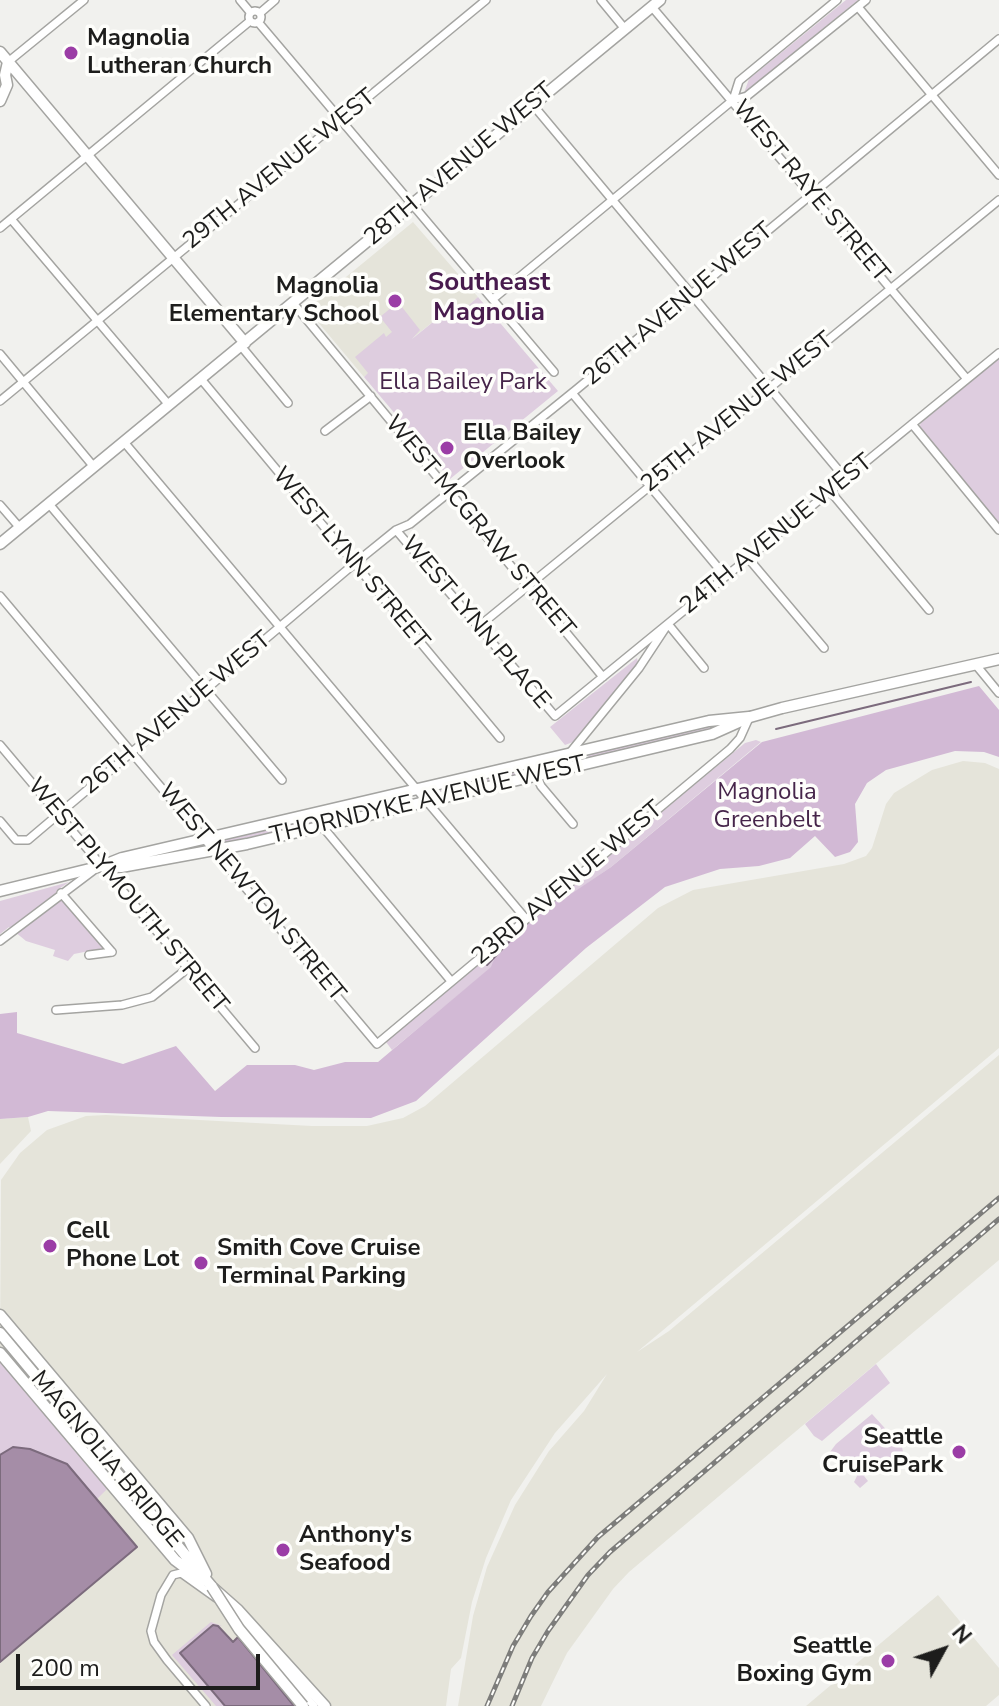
<!DOCTYPE html>
<html>
<head>
<meta charset="utf-8">
<style>
	body { margin:0 }
	#map { position:relative; width:999px; height:1706px; overflow:hidden; background:#f1f1ee; font-family:"Nunito Sans",sans-serif }
	canvas { display:block }
	.north { position:absolute; left:903px; top:1610px; width:80px; height:80px; -webkit-text-stroke:6px #fefefb; paint-order:stroke; rotate:50deg; font-size:22px; font-weight:700; line-height:32px; text-align:center; color:#1d1d1c }
	.north::after { content:''; display:block; margin:auto; width:28px; height:36px; background:#1d1d1c; clip-path:polygon(50% 0,100% 100%,50% 72%,0 100%) }
	.scale { position:absolute; left:16px; top:1654px; width:244px; height:36px; box-sizing:border-box; border:4px solid #1d1d1c; border-top:0; padding-left:10px; font-size:24px; line-height:28px; white-space:nowrap; color:#1d1d1c; -webkit-text-stroke:6px #fefefb; paint-order:stroke }
</style>
</head>
<body>
<div id="map">
<canvas width="999" height="1706"></canvas>
<div class="north">N</div>
<div class="scale">200 m</div>
</div>
<script>
const ctx = document.querySelector('canvas').getContext('2d');
ctx.lineJoin = 'round';
function paint(path, color) {
  ctx.fillStyle = color;
  ctx.fill(path, 'evenodd');
}
function shape(rows) {
  const path = new Path2D();
  for (const r of rows) {
    if (r.length === 3) {
      path.moveTo(r[0] + r[2], r[1]);
      path.arc(r[0], r[1], r[2], 0, 2 * Math.PI);
      continue;
    }
    path.moveTo(r[0], r[1]);
    for (let i = 2; i < r.length; i += 2) path.lineTo(r[i], r[i + 1]);
  }
  return path;
}
function strokePath(path, color, width, dash) {
  ctx.strokeStyle = color;
  ctx.lineWidth = width;
  ctx.lineCap = dash ? 'butt' : 'round';
  ctx.setLineDash(dash || []);
  ctx.stroke(path);
}
function label(font, color, halo, rows, align = 'center') {
  ctx.font = font + ' "Nunito Sans",sans-serif';
  ctx.lineWidth = 7;
  ctx.setLineDash([]);
  ctx.textBaseline = 'middle';
  ctx.strokeStyle = halo;
  ctx.fillStyle = color;
  for (const [text, x, y, turn = 0] of rows) {
    ctx.save();
    ctx.translate(x, y);
    ctx.rotate((+turn || 0) * Math.PI / 180);
    ctx.textAlign = isNaN(turn) ? turn : align;
    if (halo) ctx.strokeText(text, 0, 0);
    ctx.fillText(text, 0, 0);
    ctx.restore();
  }
}
paint(shape([
	[413,222,478,297,460,313,454,305,364,377,307,309],
	[963,761,985,763,999,769,999,1048,637,1352,669,1331,999,1055,999,1260,629,1572,613,1589,567,1653,541,1706,458,1706,473,1616,487,1567,515,1505,549,1451,584,1411,607,1374,555,1433,511,1500,486,1558,472,1602,461,1658,451,1669,446,1706,0,1706,0,1662,137,1547,96,1499,107,1488,0,1362,1,1180,20,1153,47,1130,86,1116,106,1115,312,1126,367,1126,403,1118,425,1106,658,908,693,890,844,864,866,856,872,848,886,804,894,793,932,770],
	[28,1117,31,1131,0,1164,0,1119],
	[938,1595,999,1668,999,1695,986,1706,806,1706]
]), '#e5e4da');
paint(shape([
	[846,0,858,0,744,93,749,79],
	[478,297,558,391,450,479,364,377,368,373,355,357,384,333,386,337,392,332,380,317,398,302,420,330,412,339,454,305,461,312],
	[999,358,999,524,919,427,921,423],
	[637,658,638,663,573,742,565,745,550,727],
	[711,726,713,730,588,758,589,754],
	[756,740,761,742,611,867,568,897,558,898,745,743],
	[526,769,529,774,432,796,430,792],
	[409,797,414,800,327,822,325,820,326,816],
	[313,819,316,824,221,845,221,841],
	[69,882,56,891,104,948,74,954,68,961,53,956,55,950,26,941,9,927,0,934,0,901],
	[510,937,510,942,494,959,492,967,392,1050,386,1042],
	[0,1362,107,1489,97,1499,137,1547,0,1564],
	[876,1364,890,1383,822,1441,814,1436,805,1424],
	[872,1414,902,1447,903,1452,890,1463,885,1459,864,1476,868,1481,860,1488,854,1482,857,1476,842,1456,837,1459,830,1452,836,1444],
	[211,1622,222,1626,213,1626,180,1653,225,1706,216,1706,172,1655]
]), '#decddf');
paint(shape([
	[979,686,999,710,999,757,984,752,955,751,886,770,867,783,855,804,858,842,850,852,835,857,815,836,790,858,759,866,720,869,665,887,586,948,416,1101,371,1118,221,1117,48,1111,28,1117,0,1119,0,1014,17,1012,17,1033,123,1064,176,1046,215,1091,247,1065,295,1065,314,1070,345,1062,378,1062,491,967,494,959,510,942,510,937,558,898,568,896,611,867,762,742]
]), '#d2b9d5');
const water = shape([
	[13,1447,30,1449,67,1464,137,1547,0,1662,0,1455,13,1447],
	[213,1625,218,1626,233,1642,238,1637,294,1706,225,1706,180,1653,213,1625]
]);
paint(water, '#a58da7');
strokePath(water, '#7c6b7d', 2);
strokePath(shape([
	[776,729,971,682],
	[487,965,510,941]
]), '#7c6b7d', 2);
const street = shape([
	[240,0,250,12],
	[601,0,625,29],
	[652,7,967,379],
	[858,7,999,175],
	[255,17,6],
	[260,13,275,0],
	[258,22,554,372],
	[8,62,84,0],
	[733,100,739,81,837,0],
	[533,105,845,478],
	[11,219,169,405],
	[0,228,250,21],
	[493,299,733,100,747,96,866,0],
	[293,303,603,677],
	[241,346,288,403],
	[0,354,94,467],
	[201,379,500,738],
	[572,393,725,576],
	[0,401,486,0],
	[912,424,999,530],
	[325,431,371,396],
	[124,442,526,919],
	[830,491,929,610],
	[49,504,282,780],
	[0,505,20,528],
	[396,530,555,716,999,353],
	[748,558,824,648],
	[0,596,377,1044,730,749,740,738,749,718],
	[478,627,999,200],
	[976,665,999,693],
	[0,745,255,1048],
	[531,763,541,786,573,824],
	[569,768,569,754,639,668,668,624,704,668],
	[312,814,451,981],
	[0,821,16,840,28,840,354,564,396,530,410,524,577,389,999,39],
	[61,893,112,952],
	[0,941,94,870],
	[89,955,112,952],
	[56,1010,122,1005,152,997,188,968],
	[234,1614,314,1706],
	[206,1706,167,1660,154,1642,151,1631,161,1595,173,1575,181,1573,216,1598]
]);
const secondary = shape([
	[0,52,245,343],
	[0,101,7,85,5,75,8,62],
	[0,544,660,0],
	[102,866,121,867,247,844,712,734,750,717,782,708,999,659],
	[0,891,102,866,122,858,709,721,749,717],
	[0,1315,188,1538,206,1574],
	[0,1333,212,1587,238,1610,325,1706],
	[0,1353,175,1560,203,1581]
]);
strokePath(street, '#a4a4a1', 10);
strokePath(secondary, '#a4a4a1', 13);
strokePath(street, '#fff', 7);
strokePath(secondary, '#fff', 10);
const rail = shape([
	[487,1706,513,1646,531,1616,548,1592,598,1537,999,1198],
	[512,1706,532,1658,548,1631,588,1575,610,1552,999,1219]
]);
strokePath(rail, '#7d7d7b', 5);
strokePath(rail, '#fefefb', 2, [6]);
const secondaryBridge = shape([
	[212,1587,239,1629,303,1706]
]);
strokePath(secondaryBridge, '#a4a4a1', 13, []);
strokePath(secondaryBridge, '#fff', 10);
for (const [x, y, r, color] of [
	[71,53,8,"#9b3da6"],
	[395,301,8,"#9b3da6"],
	[447,448,8,"#9b3da6"],
	[50,1246,8,"#9b3da6"],
	[201,1263,8,"#9b3da6"],
	[959,1452,8,"#9b3da6"],
	[283,1550,8,"#9b3da6"],
	[888,1661,8,"#9b3da6"]
]) {
  const dot = new Path2D();
  dot.arc(x, y, r, 0, 2 * Math.PI);
  ctx.fillStyle = color;
  ctx.fill(dot);
  strokePath(dot, '#fefefb', 3);
}
label('bold 24px', '#1d1d1c', '#fefefb', [
	["Magnolia",87,39],
	["Lutheran Church",87,67],
	["Magnolia",379,287,"right"],
	["Elementary School",379,315,"right"],
	["Ella Bailey",463,434],
	["Overlook",463,462],
	["Cell",66,1232],
	["Phone Lot",66,1260],
	["Smith Cove Cruise",217,1249],
	["Terminal Parking",217,1277],
	["Seattle",943,1438,"right"],
	["CruisePark",943,1466,"right"],
	["Anthony's",299,1536],
	["Seafood",299,1564],
	["Seattle",872,1647,"right"],
	["Boxing Gym",872,1675,"right"]
], 'left');
label('24px', '#1d1d1c', '#fefefb', [
	["28TH AVENUE WEST",460,165,-40],
	["29TH AVENUE WEST",280,170,-39],
	["WEST RAYE STREET",810,192,50],
	["26TH AVENUE WEST",679,305,-40],
	["25TH AVENUE WEST",738,413,-39],
	["WEST MCGRAW STREET",479,527,50],
	["24TH AVENUE WEST",777,535,-39],
	["WEST LYNN STREET",350,559,50],
	["WEST LYNN PLACE",475,623,50],
	["26TH AVENUE WEST",177,714,-40],
	["THORNDYKE AVENUE WEST",428,801,-13],
	["23RD AVENUE WEST",568,884,-40],
	["WEST NEWTON STREET",251,893,50],
	["WEST PLYMOUTH STREET",127,896,50],
	["MAGNOLIA BRIDGE",106,1460,50]
]);
label('24px', '#46254a', '#fefefb', [
	["Ella Bailey Park",463,383],
	["Magnolia",767,793],
	["Greenbelt",767,821]
]);
label('bold 26px', '#481b4d', '#fefefb', [
	["Southeast",489,284],
	["Magnolia",489,314]
]);
</script>
</body>
</html>
